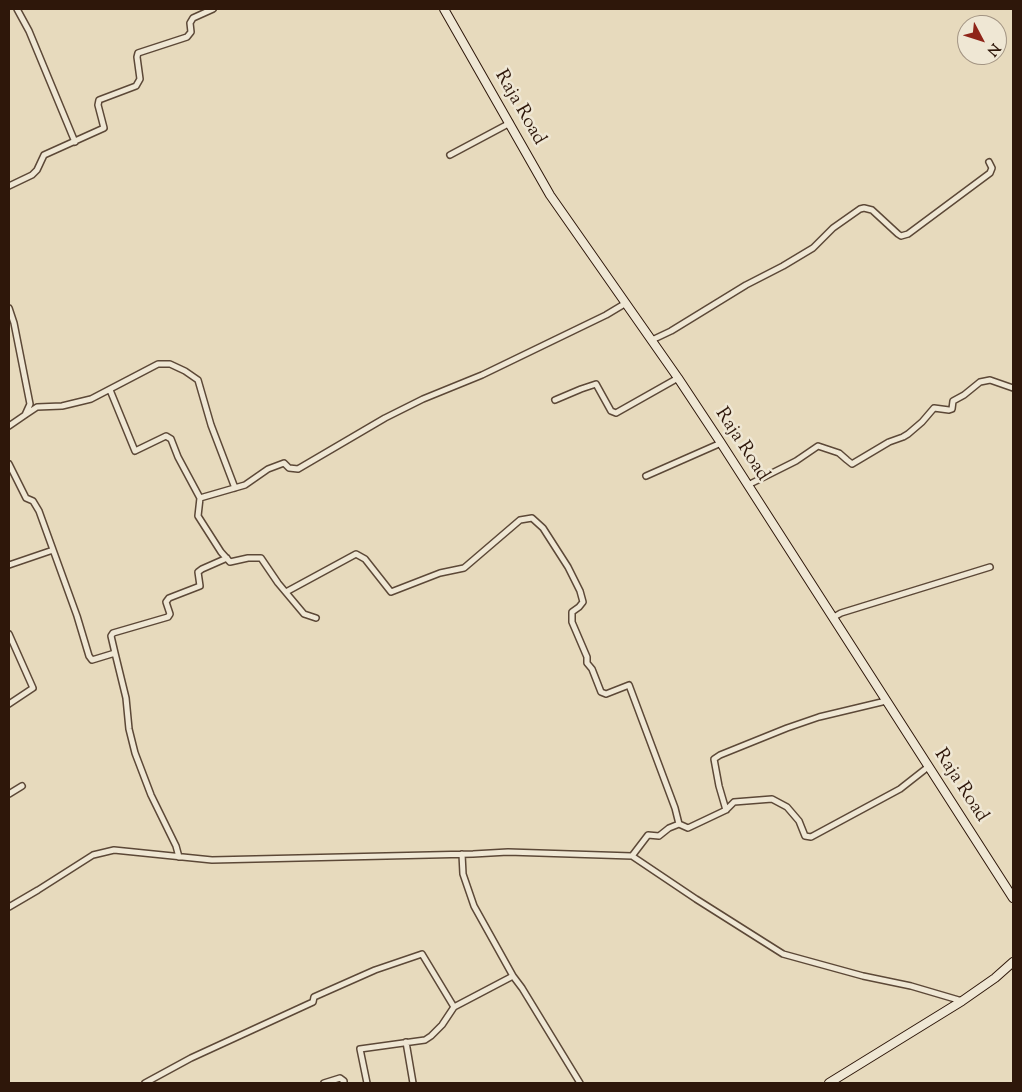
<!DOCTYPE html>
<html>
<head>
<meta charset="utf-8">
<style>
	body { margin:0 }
	#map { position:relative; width:1022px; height:1092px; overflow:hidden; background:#e7dabd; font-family:"Sorts Mill Goudy",serif }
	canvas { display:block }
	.frame { position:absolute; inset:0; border:10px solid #2e170a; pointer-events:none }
	.north { position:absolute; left:957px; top:15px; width:50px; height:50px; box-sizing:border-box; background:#efe7d4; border:1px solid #a29483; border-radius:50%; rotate:130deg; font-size:14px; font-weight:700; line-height:20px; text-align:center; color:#2e170a }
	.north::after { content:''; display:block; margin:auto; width:18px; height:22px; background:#8f2418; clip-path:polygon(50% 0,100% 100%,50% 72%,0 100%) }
</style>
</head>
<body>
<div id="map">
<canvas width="1022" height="1092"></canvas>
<div class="frame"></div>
<div class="north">N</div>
</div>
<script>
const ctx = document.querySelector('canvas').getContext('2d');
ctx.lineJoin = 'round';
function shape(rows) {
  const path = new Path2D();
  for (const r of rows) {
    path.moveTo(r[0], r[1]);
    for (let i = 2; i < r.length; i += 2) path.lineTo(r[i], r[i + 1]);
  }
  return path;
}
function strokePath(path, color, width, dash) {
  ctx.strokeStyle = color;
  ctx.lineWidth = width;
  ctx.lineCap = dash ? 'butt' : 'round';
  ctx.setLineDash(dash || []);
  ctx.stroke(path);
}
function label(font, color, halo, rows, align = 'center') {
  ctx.font = font + ' "Sorts Mill Goudy",serif';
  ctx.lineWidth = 5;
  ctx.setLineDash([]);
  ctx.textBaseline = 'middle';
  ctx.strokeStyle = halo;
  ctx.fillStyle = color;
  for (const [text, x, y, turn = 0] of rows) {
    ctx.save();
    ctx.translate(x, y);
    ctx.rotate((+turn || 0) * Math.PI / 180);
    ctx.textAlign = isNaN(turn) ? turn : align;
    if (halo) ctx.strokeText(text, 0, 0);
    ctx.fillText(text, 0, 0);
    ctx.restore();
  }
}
const street = shape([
	[17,9,29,31,75,142],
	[450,155,510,123],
	[9,186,32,175,37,170,44,155,104,128,98,105,99,100,136,86,140,79,137,57,138,53,187,37,191,32,190,23,193,18,213,9],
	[9,308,14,323,30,404,25,415,9,426],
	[652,340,671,331,746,285,783,266,813,248,833,228,860,209,864,208,872,210,898,234,901,236,908,234,990,173,992,168,989,162],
	[110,390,135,451,166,436,171,439,178,457,200,498],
	[555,400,581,389,596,384,611,411,616,413,678,378],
	[25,415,37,407,62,406,91,399,158,364,170,364,185,371,198,380,211,425,235,488],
	[9,464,26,498,33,501,39,511,77,616,89,656,92,660,115,653,126,698,129,729,135,753,151,795,176,846,179,857],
	[646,476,721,443],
	[748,485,796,461,818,446,839,453,847,460,852,464,889,442,903,437,908,434,922,422,934,408,949,410,952,409,953,401,964,395,980,382,990,380,1013,388],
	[9,565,53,550],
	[286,592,356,554,365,559,391,592,440,573,464,568,520,520,532,518,543,528,568,567,580,591,583,602,579,607,572,612,572,622,587,657,587,663,592,669,601,692,606,694,629,685,675,808,679,824],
	[834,617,841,613,990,567],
	[316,618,304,614,278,583,261,558,248,558,230,562,221,552,198,516,200,498,245,485,268,469,284,463,289,468,298,469,385,418,423,399,482,375,606,315,626,303],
	[9,634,33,688,9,704],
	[115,653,111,636,113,633,168,617,170,614,166,602,169,598,200,586,198,572,202,569,227,558],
	[9,794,22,786],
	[726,810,719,786,714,759,720,755,787,728,819,717,886,701],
	[462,854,463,874,474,906,513,976,522,988,580,1083],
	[632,856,648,835,659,836,669,828,679,824,688,828,726,810,734,802,772,799,787,807,799,821,805,836,811,837,900,789,928,767],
	[9,907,38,890,93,855,114,850,212,860,473,854,508,852,632,856,696,899,783,954,863,976,911,986,962,1001],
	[406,1042,413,1083],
	[145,1083,191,1058,313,1002,314,997,375,970,422,954,454,1007],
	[324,1083,340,1078,344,1081,344,1083],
	[367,1083,360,1049,425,1040,431,1036,442,1025,454,1007,513,976]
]);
const secondary = shape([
	[444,9,550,195,678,378,721,443,1013,898],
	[829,1083,962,1001,995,978,1013,962]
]);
strokePath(street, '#5c4837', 8);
strokePath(secondary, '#2e170a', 10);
strokePath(street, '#efe7d4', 5);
strokePath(secondary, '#efe7d4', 8);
label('19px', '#2e170a', '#efe7d4', [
	["Raja Road",519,108,60],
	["Raja Road",741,445,57],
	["Raja Road",960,786,57]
]);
</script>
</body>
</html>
